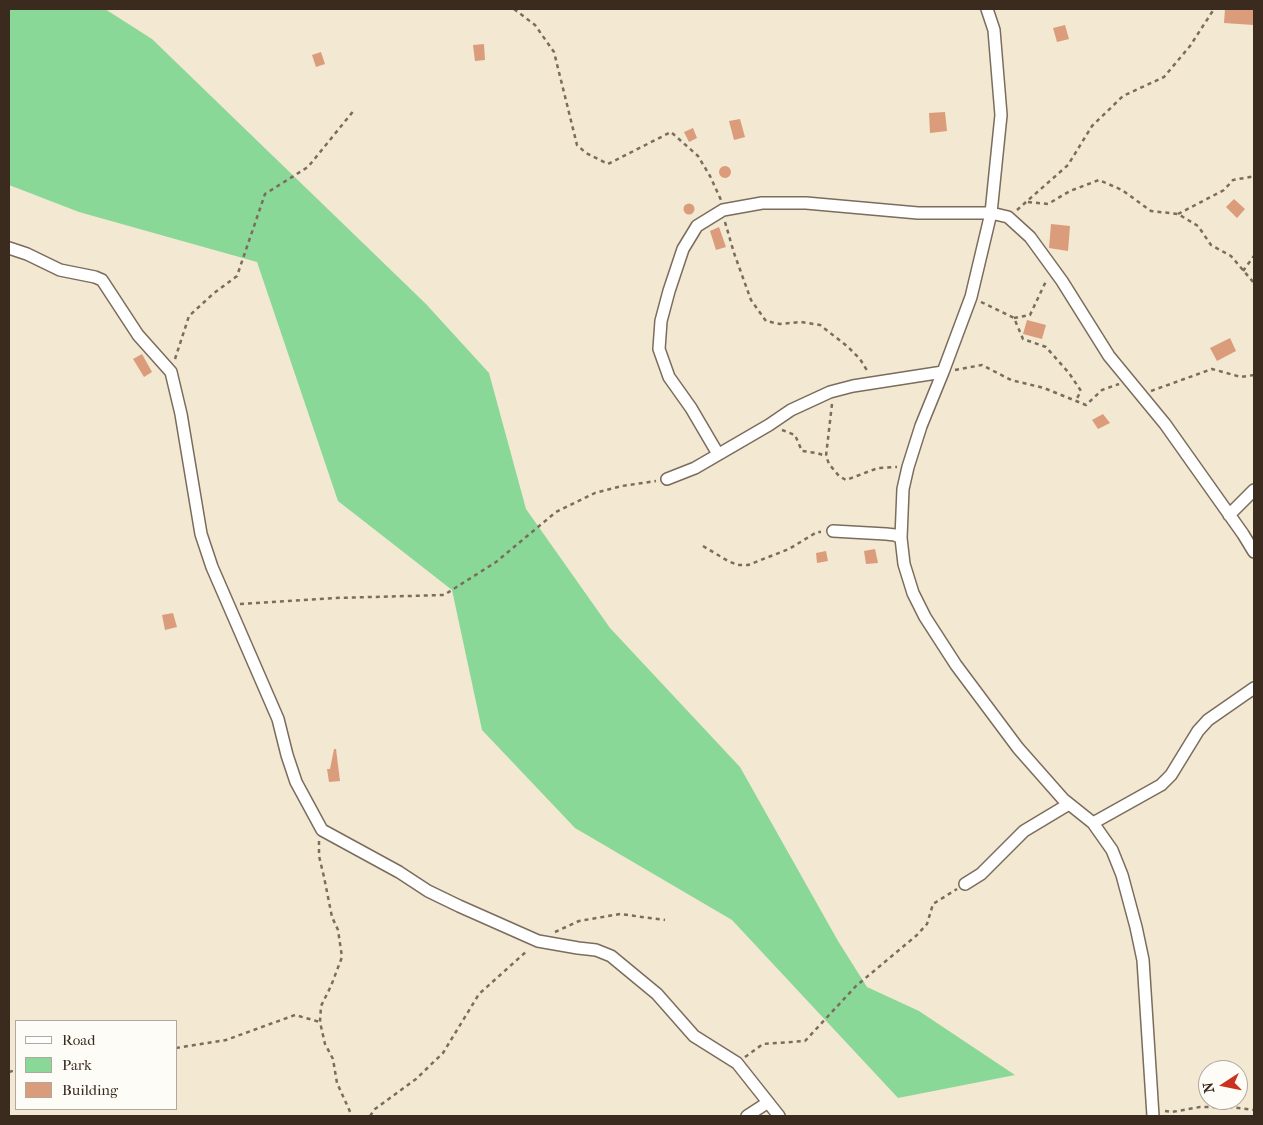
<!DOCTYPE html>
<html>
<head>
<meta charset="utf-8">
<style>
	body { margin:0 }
	#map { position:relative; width:1263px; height:1125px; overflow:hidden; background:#f3e8d1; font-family:"IM FELL French Canon",serif }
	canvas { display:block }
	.frame { position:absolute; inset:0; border:10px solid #3b2a1e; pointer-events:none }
	.legend { position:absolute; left:15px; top:1020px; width:162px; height:90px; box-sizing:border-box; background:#fdfcf7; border:1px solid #afa8a0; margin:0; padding:6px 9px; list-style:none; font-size:15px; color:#3b2a1e }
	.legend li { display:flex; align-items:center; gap:10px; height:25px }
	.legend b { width:25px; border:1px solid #afa8a0 }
	.north { position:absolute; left:1198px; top:1060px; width:50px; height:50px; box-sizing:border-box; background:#fdfcf7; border:1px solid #afa8a0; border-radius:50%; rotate:259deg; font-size:14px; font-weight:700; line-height:20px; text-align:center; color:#3b2a1e }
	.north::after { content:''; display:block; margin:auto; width:18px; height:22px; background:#c8321e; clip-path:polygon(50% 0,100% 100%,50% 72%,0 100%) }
</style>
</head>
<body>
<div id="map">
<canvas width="1263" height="1125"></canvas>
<div class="frame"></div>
<ul class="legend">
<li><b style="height:6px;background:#fff"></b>Road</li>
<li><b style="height:14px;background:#8ad897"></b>Park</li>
<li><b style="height:14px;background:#da9c7b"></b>Building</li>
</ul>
<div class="north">N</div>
</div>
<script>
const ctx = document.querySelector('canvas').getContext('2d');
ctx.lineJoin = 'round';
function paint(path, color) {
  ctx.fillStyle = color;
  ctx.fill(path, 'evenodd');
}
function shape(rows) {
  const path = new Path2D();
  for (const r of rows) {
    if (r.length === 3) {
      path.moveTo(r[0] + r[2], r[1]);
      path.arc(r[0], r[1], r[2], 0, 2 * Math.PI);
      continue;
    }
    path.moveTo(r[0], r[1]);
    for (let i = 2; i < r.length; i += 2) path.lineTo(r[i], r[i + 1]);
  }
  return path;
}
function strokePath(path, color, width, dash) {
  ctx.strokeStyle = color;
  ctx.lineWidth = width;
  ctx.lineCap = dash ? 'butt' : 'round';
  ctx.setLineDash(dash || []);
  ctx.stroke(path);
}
paint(shape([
	[9,9,105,9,152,39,426,304,489,373,526,509,610,628,740,767,838,941,867,987,919,1011,1015,1075,898,1098,732,920,575,828,482,730,452,590,338,501,257,262,79,212,9,185]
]), '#8ad897');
paint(shape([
	[1225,9,1254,9,1254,25,1224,23],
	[1065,25,1069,39,1057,42,1053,28],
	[484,44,485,60,475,61,473,45],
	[321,52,325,64,316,67,312,55],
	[945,112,947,131,930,133,929,113],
	[740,119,745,137,734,140,729,121],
	[693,128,697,138,689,142,684,132],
	[725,172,6],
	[1234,199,1245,209,1237,218,1226,207],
	[689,209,5.5],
	[1051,224,1070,226,1068,251,1049,248],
	[719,227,726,247,716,250,710,231],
	[1027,320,1046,325,1042,339,1023,334],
	[1230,338,1236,351,1217,361,1210,348],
	[142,354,152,372,144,377,133,359],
	[1103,414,1110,423,1098,429,1092,420],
	[875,549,878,563,866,564,864,551],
	[826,551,828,561,817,563,816,553],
	[173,613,177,627,165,630,162,615],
	[334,749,336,749,340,781,329,782,327,769,330,769]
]), '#da9c7b');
const street = shape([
	[987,9,994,30,1001,115,991,213,971,297,943,372,921,426,908,467,903,489,901,538,904,564,913,593,925,617,956,665,1018,748,1063,799,1093,823,1112,850,1122,875,1136,927,1143,960,1153,1116],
	[9,248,27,254,60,270,95,277,102,280,138,335,171,372,181,414,201,534,212,567,278,719,287,755,296,782,322,830,399,872,428,891,459,906,538,941,578,948,596,950,611,956,657,994,694,1036,737,1063,779,1116],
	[718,454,691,408,669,377,659,349,661,321,669,291,683,249,697,226,723,210,762,203,806,203,918,213,991,213,1008,217,1030,237,1062,281,1109,356,1165,424,1243,534,1254,552],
	[667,479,695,468,769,425,791,410,830,392,853,386,943,372],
	[1229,515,1254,490],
	[833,531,886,534,895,535,901,538],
	[1093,823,1161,785,1171,775,1198,731,1208,720,1254,688],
	[965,884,981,874,1024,831,1069,804],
	[747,1116,767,1103]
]);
strokePath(street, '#7b6c5d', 14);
strokePath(shape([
	[514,9,535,25,554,52,577,145,586,153,608,164,671,132,698,156,710,176,721,200],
	[1028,202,1048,204,1070,191,1099,180,1122,190,1151,211,1178,214,1198,226,1211,245,1231,256,1254,283],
	[1017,210,1068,165,1092,126,1123,96,1164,77,1190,46,1214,9],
	[1178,214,1224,190,1233,180,1250,177,1254,173],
	[725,222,734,253,751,300,766,321,780,324,801,322,820,325,847,346,860,359,868,372],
	[1243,271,1254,256],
	[981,302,1014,318,1023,339,1046,347,1069,373,1081,391,1076,400],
	[1014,318,1030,315,1047,279],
	[175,359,189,316,214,293,237,276,265,194,308,167,355,109],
	[955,370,982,365,1011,380,1044,388,1086,405,1102,390,1119,384],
	[1151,391,1212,369,1241,377,1254,375],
	[832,404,826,456,829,464,839,476,846,480,878,468,897,467],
	[782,430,795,435,802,451,817,453,826,456],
	[703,546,728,561,738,565,748,565,789,549,817,532,821,532],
	[240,604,335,598,444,595,496,562,556,512,595,493,622,486,656,481],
	[319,841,319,856,324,877,332,917,338,930,342,957,331,986,321,1006,320,1022,325,1044,333,1059,337,1083,352,1116],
	[555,932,579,921,620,914,665,920],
	[176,1048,226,1040,295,1015,320,1022],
	[745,1057,763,1044,805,1041,856,986,917,935,927,924,933,904,957,889],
	[9,1072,16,1070],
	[1165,1111,1172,1112,1200,1107,1230,1107,1254,1110],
	[370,1116,375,1109,416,1079,443,1053,479,994,528,950]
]), '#7b6c5d', 2.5, [4, 4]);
strokePath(street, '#fff', 11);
</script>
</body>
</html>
